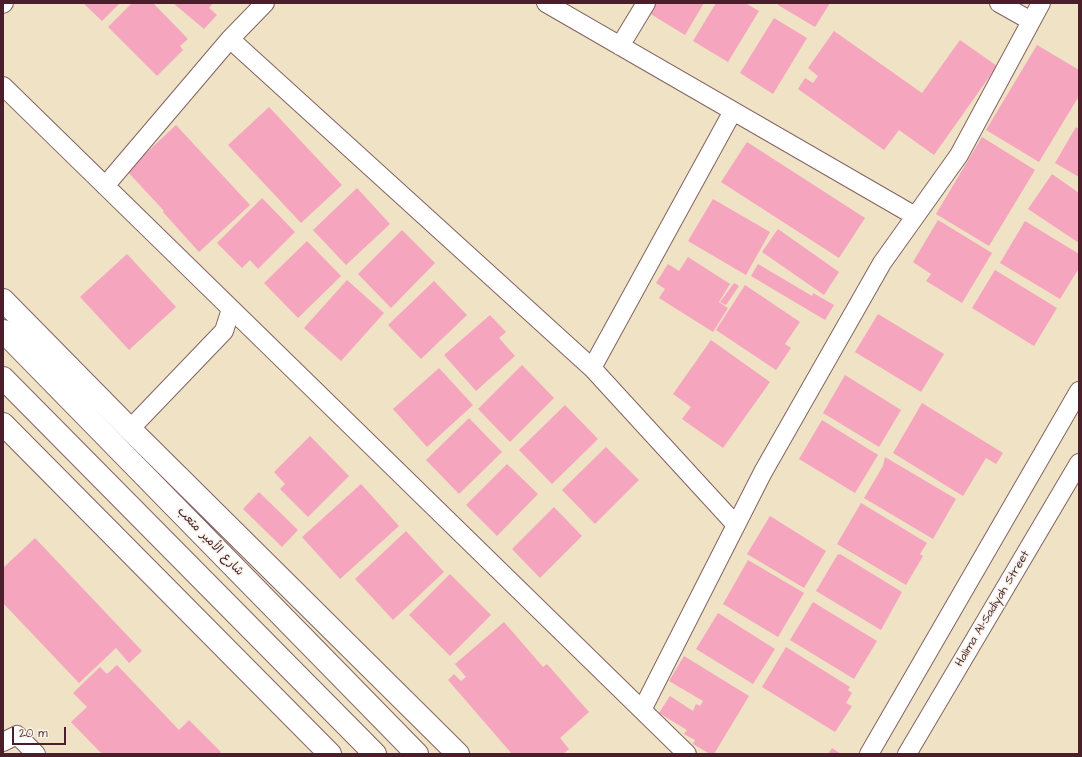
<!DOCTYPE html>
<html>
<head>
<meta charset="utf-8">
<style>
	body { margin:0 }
	#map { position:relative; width:1082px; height:757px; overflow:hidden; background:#efe2c5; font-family:"Architects Daughter",sans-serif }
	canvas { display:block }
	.frame { position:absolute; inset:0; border:4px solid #4a1f2b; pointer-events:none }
	.scale { position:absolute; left:12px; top:727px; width:54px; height:18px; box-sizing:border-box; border:2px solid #4a1f2b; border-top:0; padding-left:5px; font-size:12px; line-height:14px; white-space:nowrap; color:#4a1f2b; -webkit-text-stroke:3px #f7f3e8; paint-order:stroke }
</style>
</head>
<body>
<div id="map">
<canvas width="1082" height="757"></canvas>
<div class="frame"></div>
<div class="scale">20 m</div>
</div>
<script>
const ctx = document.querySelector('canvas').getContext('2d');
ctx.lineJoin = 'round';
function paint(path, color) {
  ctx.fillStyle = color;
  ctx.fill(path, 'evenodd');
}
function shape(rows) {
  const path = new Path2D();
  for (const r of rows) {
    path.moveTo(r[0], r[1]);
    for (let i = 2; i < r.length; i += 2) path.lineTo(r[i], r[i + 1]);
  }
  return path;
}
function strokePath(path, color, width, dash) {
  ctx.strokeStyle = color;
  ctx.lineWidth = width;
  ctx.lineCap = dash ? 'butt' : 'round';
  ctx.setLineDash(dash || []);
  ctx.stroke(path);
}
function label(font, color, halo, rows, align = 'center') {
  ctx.font = font + ' "Architects Daughter","Playpen Sans Arabic",sans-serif';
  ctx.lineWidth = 3;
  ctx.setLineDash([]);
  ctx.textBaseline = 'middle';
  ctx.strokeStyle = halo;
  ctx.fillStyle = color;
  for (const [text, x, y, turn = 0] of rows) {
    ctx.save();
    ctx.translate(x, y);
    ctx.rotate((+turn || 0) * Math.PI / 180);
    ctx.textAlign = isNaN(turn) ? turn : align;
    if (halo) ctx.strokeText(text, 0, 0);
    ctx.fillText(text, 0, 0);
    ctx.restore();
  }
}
paint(shape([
	[83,3,120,3,102,21],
	[132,3,153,3,188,39,180,46,183,50,157,76,108,27],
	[173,3,213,3,209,8,217,15,204,29],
	[655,3,704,3,685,35,649,13],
	[716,3,745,3,759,11,728,62,693,41],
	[779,3,830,3,815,27,778,5],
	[774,18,807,38,773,94,740,73],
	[834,31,922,93,960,40,997,66,934,155,899,130,884,150,798,89,805,78,813,83,818,76,808,68],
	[1037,45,1079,70,1079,96,1039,162,986,130],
	[269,107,342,185,301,223,228,145],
	[176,125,250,205,199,252,163,212,164,211,127,171],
	[1076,127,1079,129,1079,177,1055,163],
	[982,137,1035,170,989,246,936,214],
	[747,142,865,218,839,258,721,182],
	[1052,174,1079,193,1079,243,1028,209],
	[357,188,390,224,346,265,313,230],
	[262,198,295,232,258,269,250,260,242,268,217,243],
	[713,199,770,232,746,275,688,241],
	[938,220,992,253,962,303,926,281,931,274,913,262],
	[1025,221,1079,254,1079,268,1060,299,1000,263],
	[778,229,839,272,824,295,762,252],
	[402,230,435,263,391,308,358,274],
	[307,241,341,276,298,318,264,283],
	[127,254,176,307,129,350,80,297],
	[688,257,730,284,719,302,728,308,713,332,659,298,665,289,656,283,668,264,679,271],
	[758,264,812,296,813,293,834,305,825,320,751,276],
	[995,270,1057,308,1034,346,972,308],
	[347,280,384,313,341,361,304,328],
	[434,281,467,315,421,359,388,325],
	[734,283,739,286,726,305,720,302],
	[745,285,800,322,785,344,791,348,776,370,716,330],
	[878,314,944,354,921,392,855,352],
	[490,315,506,332,499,338,515,356,476,391,444,355],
	[711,340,770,382,723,448,682,419,691,407,673,394],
	[522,365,554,398,510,442,478,409],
	[439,368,473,405,427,447,393,409],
	[845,375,901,410,879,447,823,413],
	[922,403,1003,453,996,464,986,458,963,496,893,453],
	[565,405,598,439,552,484,519,450],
	[469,418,502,452,459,494,426,460],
	[822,420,878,455,855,493,799,459],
	[310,436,349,476,308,517,280,489,285,484,274,472],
	[606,447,639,480,595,524,562,490],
	[885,457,956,499,933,539,864,498,883,466],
	[507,464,538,494,497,536,466,505],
	[361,484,399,526,340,579,302,537],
	[259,492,298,530,282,547,243,509],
	[861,503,927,543,920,554,923,556,906,585,837,544],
	[554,507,582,536,540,578,512,549],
	[770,516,826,551,804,588,747,554],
	[406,531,444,572,393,620,355,579],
	[35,538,142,651,129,663,116,648,79,683,3,603,3,568],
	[838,554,839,555,840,554,902,592,881,630,816,591],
	[748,560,804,593,778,637,723,604],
	[450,574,491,615,450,656,409,615],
	[813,602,877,641,854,679,790,640],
	[718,613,775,649,753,684,696,649],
	[504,622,543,667,547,664,589,712,560,738,569,749,563,754,512,754,448,680,454,674,461,681,466,677,455,664],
	[786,647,850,687,848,690,852,693,846,703,852,706,835,732,762,687],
	[684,656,749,696,714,754,710,754,693,744,695,740,684,734,687,730,659,713,670,696,693,711,696,704,700,706,703,701,669,681],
	[117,665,179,730,189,720,221,752,219,754,102,754,71,722,87,707,73,693,100,667,107,674],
	[832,748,841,754,828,754]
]), '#f5a5be');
const minor = shape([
	[546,3,915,216],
	[999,3,1031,21],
	[3,4,4,3],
	[230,39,592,368,736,525],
	[620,46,646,3],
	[3,86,687,754],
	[105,186,230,39,265,3],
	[592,368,733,111],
	[130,429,224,331,231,309],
	[642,710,763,472,882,263,959,155,1041,3],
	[3,742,17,735,36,754],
	[869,754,1079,391],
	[907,754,1079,463]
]);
const major = shape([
	[3,300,130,429,458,754],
	[3,331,417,754],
	[3,378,375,754],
	[3,424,330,754]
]);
strokePath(minor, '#846361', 20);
strokePath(major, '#846361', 24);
strokePath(minor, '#fff', 18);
strokePath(major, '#fff', 22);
label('12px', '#4a1f2b', '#f7f3e8', [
	["شارع الأمير متعب",210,542,46],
	["Halima Al-Sadiyah Street",993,609,-59]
]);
</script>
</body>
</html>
